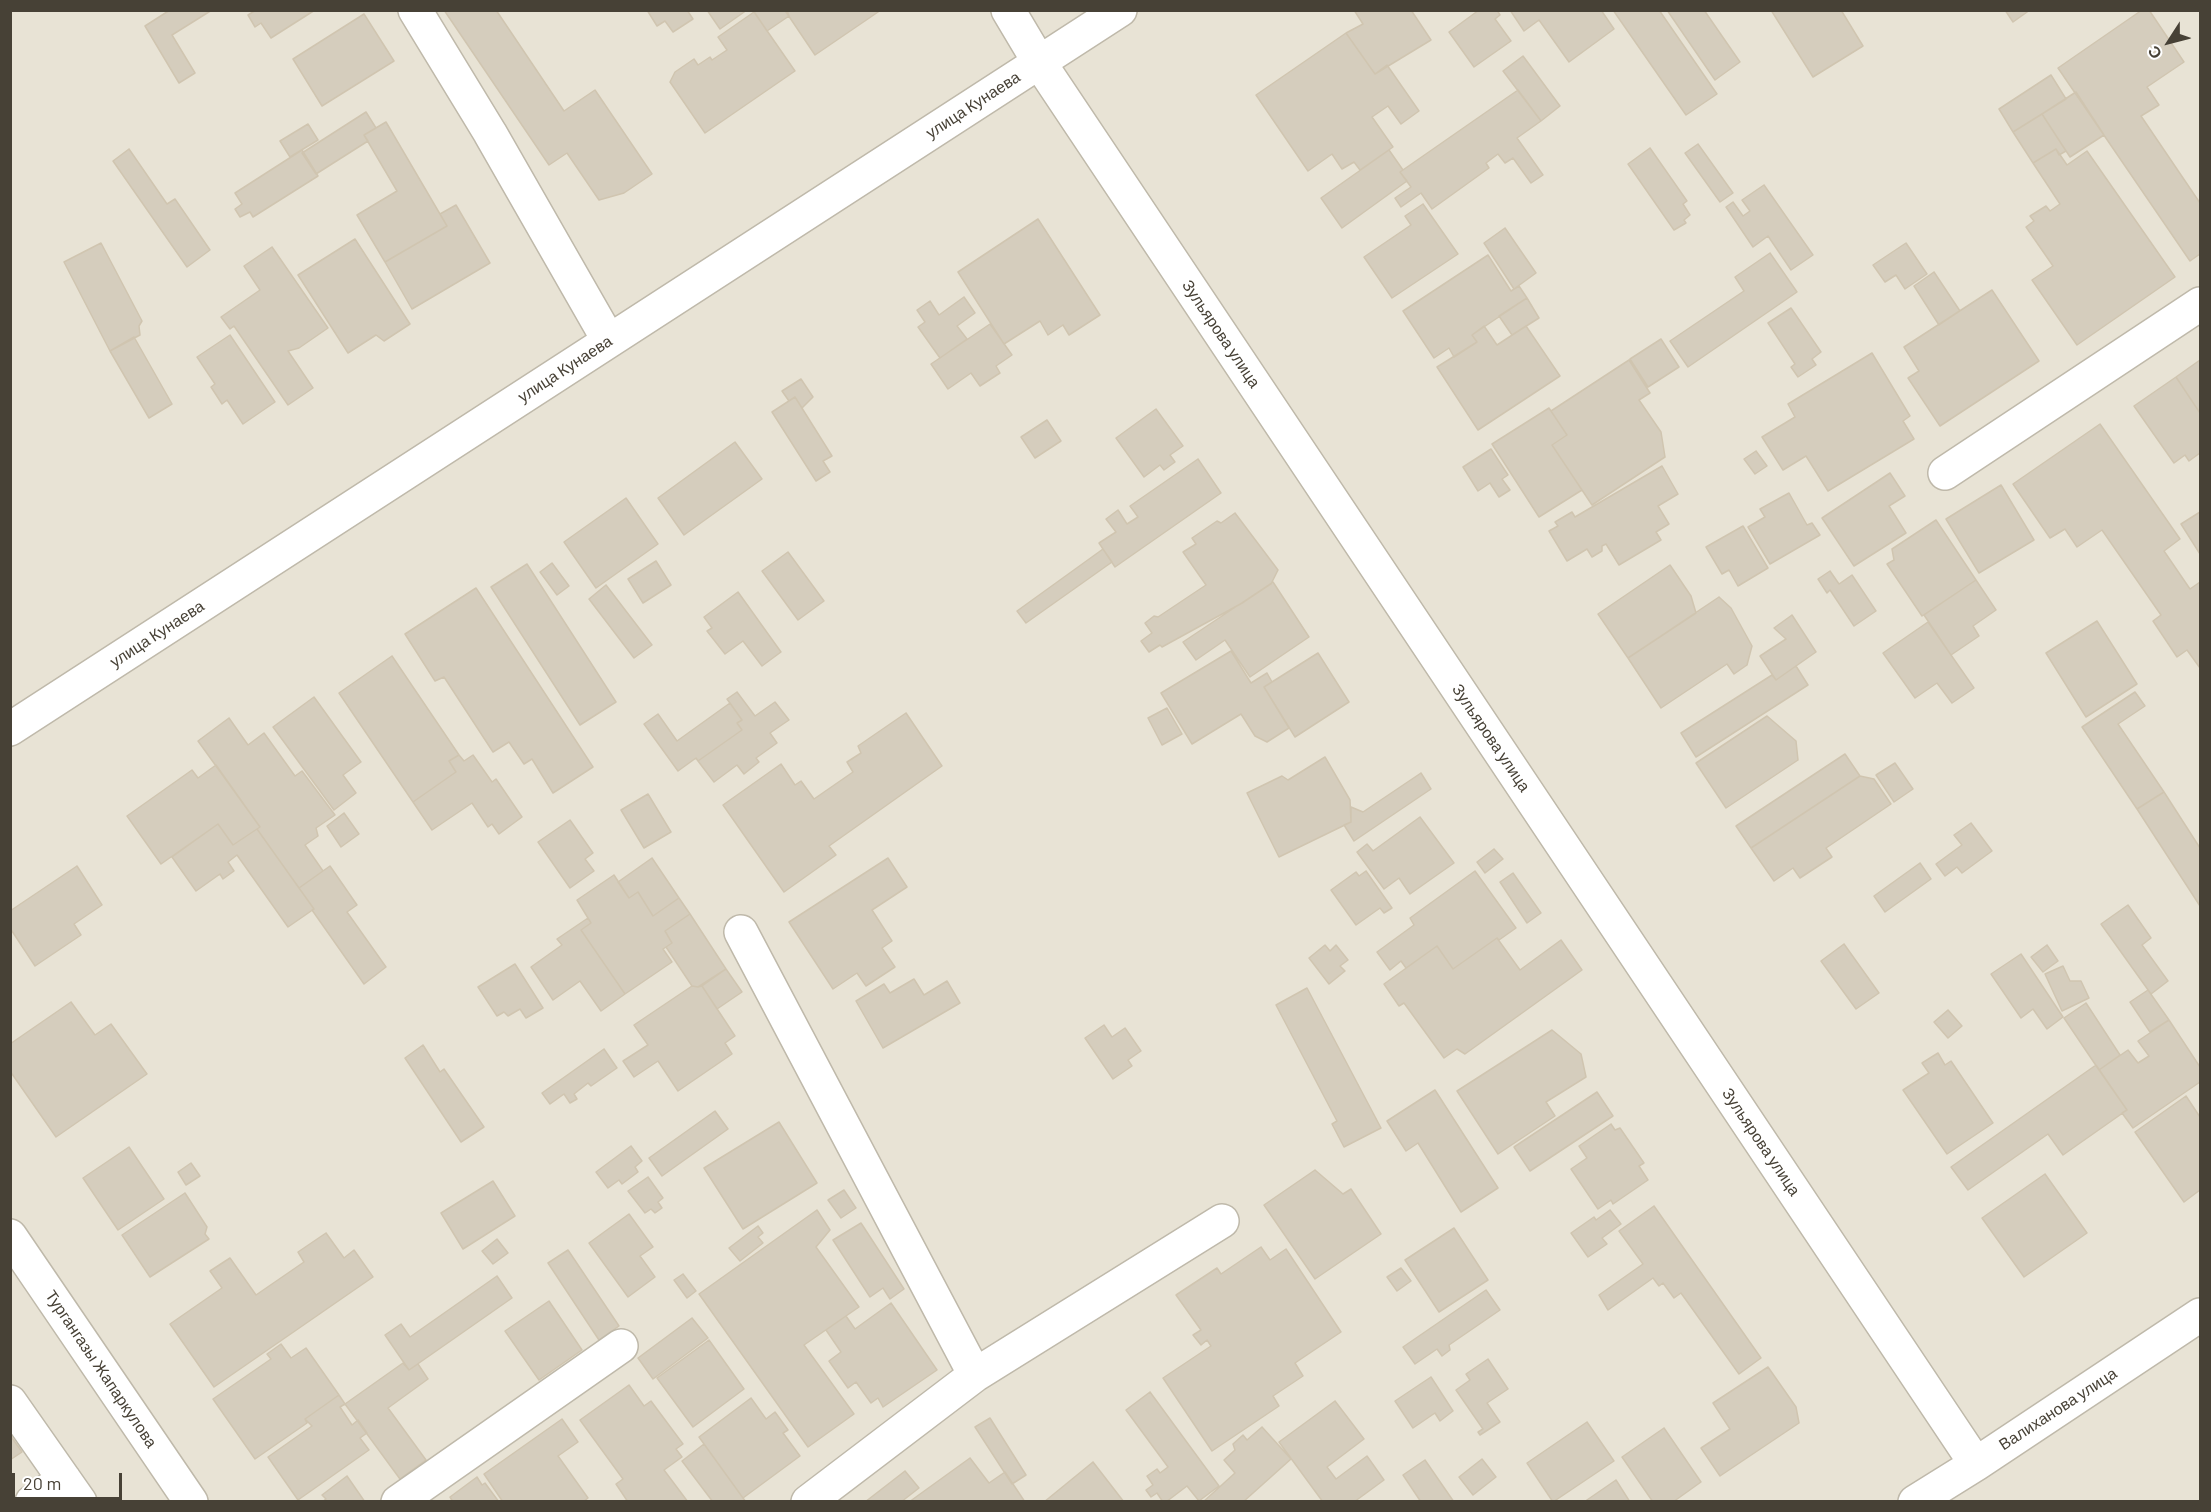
<!DOCTYPE html>
<html>
<head>
<meta charset="utf-8">
<style>
	body { margin:0 }
	#map { position:relative; width:2211px; height:1512px; overflow:hidden; background:#f4f0e7; font-family:Barlow,sans-serif }
	canvas { display:block }
	.frame { position:absolute; inset:0; border:12px solid #474136; pointer-events:none }
	.north { position:absolute; left:2139px; top:12px; width:60px; height:60px; -webkit-text-stroke:4px #fff; paint-order:stroke; rotate:234deg; font-size:16px; font-weight:700; line-height:24px; text-align:center; color:#474136 }
	.north::after { content:''; display:block; margin:auto; width:21px; height:27px; background:#474136; clip-path:polygon(50% 0,100% 100%,50% 72%,0 100%) }
	.scale { position:absolute; left:12px; top:1473px; width:110px; height:27px; box-sizing:border-box; border:3px solid #474136; border-top:0; padding-left:8px; font-size:18px; line-height:21px; white-space:nowrap; color:#474136; -webkit-text-stroke:4px #fff; paint-order:stroke }
</style>
</head>
<body>
<div id="map">
<canvas width="2211" height="1512"></canvas>
<div class="frame"></div>
<div class="north">С</div>
<div class="scale">20 m</div>
</div>
<script>
const ctx = document.querySelector('canvas').getContext('2d');
ctx.lineJoin = 'round';
function paint(path, color) {
  ctx.fillStyle = color;
  ctx.fill(path, 'evenodd');
}
function shape(rows) {
  const path = new Path2D();
  for (const r of rows) {
    path.moveTo(r[0], r[1]);
    for (let i = 2; i < r.length; i += 2) path.lineTo(r[i], r[i + 1]);
  }
  return path;
}
function strokePath(path, color, width, dash) {
  ctx.strokeStyle = color;
  ctx.lineWidth = width;
  ctx.lineCap = dash ? 'butt' : 'round';
  ctx.setLineDash(dash || []);
  ctx.stroke(path);
}
function label(font, color, halo, rows, align = 'center') {
  ctx.font = font + ' Barlow,sans-serif';
  ctx.lineWidth = 5;
  ctx.setLineDash([]);
  ctx.textBaseline = 'middle';
  ctx.strokeStyle = halo;
  ctx.fillStyle = color;
  for (const [text, x, y, turn = 0] of rows) {
    ctx.save();
    ctx.translate(x, y);
    ctx.rotate((+turn || 0) * Math.PI / 180);
    ctx.textAlign = isNaN(turn) ? turn : align;
    if (halo) ctx.strokeText(text, 0, 0);
    ctx.fillText(text, 0, 0);
    ctx.restore();
  }
}
paint(shape([
	[11,11,2200,11,2200,1501,11,1501]
]), '#e8e3d5');
const building = shape([
	[170,10,212,10,172,35,195,73,179,83,145,26,170,10],
	[256,10,315,10,271,38,261,23,255,27,248,15,256,10],
	[444,10,496,10,564,111,595,90,652,174,624,193,599,200,567,153,549,165,444,10],
	[647,10,687,10,693,19,673,32,665,21,657,26,647,10],
	[707,10,747,10,720,29,707,10],
	[753,10,787,10,789,16,767,31,753,10],
	[787,10,881,10,815,55,786,12,787,10],
	[1354,10,1411,10,1431,40,1375,74,1346,33,1363,24,1354,10],
	[1479,10,1497,10,1500,15,1495,19,1511,41,1474,67,1449,32,1479,10],
	[1510,10,1601,10,1614,29,1569,62,1539,20,1524,31,1510,10],
	[1613,10,1659,10,1717,94,1686,115,1613,10],
	[1667,10,1704,10,1740,62,1715,80,1667,10],
	[1771,10,1841,10,1863,46,1813,77,1771,10],
	[2005,10,2030,10,2013,22,2005,10],
	[2142,10,2149,10,2184,62,2147,87,2159,105,2141,116,2200,203,2200,254,2190,261,2058,68,2142,10],
	[754,12,795,71,705,133,670,82,675,72,694,59,698,65,710,57,712,60,727,50,718,37,754,12],
	[364,14,394,61,322,106,293,59,364,14],
	[1346,33,1375,74,1387,65,1419,111,1401,124,1388,106,1372,117,1393,147,1360,170,1354,162,1342,169,1332,154,1308,171,1256,95,1346,33],
	[1523,56,1560,106,1541,121,1503,71,1523,56],
	[2051,75,2066,99,2013,132,1999,109,2051,75],
	[1518,90,1541,121,1517,138,1543,175,1531,183,1513,158,1505,163,1498,154,1486,163,1489,168,1432,209,1421,193,1401,207,1395,198,1411,187,1400,172,1518,90],
	[2076,92,2104,135,2070,157,2042,114,2076,92],
	[366,112,376,128,364,135,368,141,316,174,302,153,366,112],
	[2042,114,2066,151,2059,155,2056,149,2033,163,2013,132,2042,114],
	[386,122,447,226,385,262,357,215,397,191,364,135,386,122],
	[308,124,318,140,290,157,280,141,308,124],
	[1698,144,1733,193,1720,202,1685,153,1698,144],
	[1650,148,1687,201,1683,204,1690,215,1684,220,1686,223,1674,230,1628,164,1650,148],
	[129,149,167,204,175,199,210,250,187,267,113,161,129,149],
	[2056,149,2067,165,2087,151,2175,277,2077,345,2032,280,2053,266,2026,227,2034,221,2030,216,2046,206,2050,211,2060,204,2033,163,2056,149],
	[302,150,318,176,253,217,250,212,240,217,235,209,242,204,235,193,302,150],
	[1389,150,1403,170,1400,172,1407,181,1342,228,1321,198,1389,150],
	[1764,185,1813,255,1791,270,1768,236,1753,247,1726,207,1733,202,1743,216,1750,211,1742,200,1764,185],
	[1423,204,1458,254,1392,298,1364,257,1411,225,1405,216,1423,204],
	[456,205,490,263,412,309,385,262,447,226,440,214,456,205],
	[1038,219,1100,315,1069,335,1063,325,1048,335,1040,321,1004,344,958,272,1038,219],
	[1505,228,1536,273,1514,289,1484,243,1505,228],
	[355,239,410,324,384,341,376,335,348,353,298,275,355,239],
	[101,243,142,321,139,326,140,335,110,351,64,262,101,243],
	[1906,243,1927,274,1905,289,1896,275,1885,282,1873,265,1906,243],
	[272,247,328,328,299,348,288,351,313,388,288,405,234,326,230,329,221,317,260,290,244,266,272,247],
	[1770,253,1797,292,1688,367,1670,341,1744,291,1735,277,1770,253],
	[1488,255,1511,291,1519,286,1527,298,1472,335,1477,342,1454,357,1449,348,1434,358,1403,311,1488,255],
	[1934,272,1960,311,1939,325,1914,286,1934,272],
	[1992,290,2039,361,1940,426,1908,378,1919,371,1904,347,1992,290],
	[964,297,975,313,957,326,967,339,940,358,918,327,925,322,917,310,930,301,939,315,964,297],
	[1527,298,1539,318,1512,335,1499,316,1527,298],
	[1791,308,1821,352,1812,359,1816,365,1798,377,1791,367,1795,364,1768,323,1791,308],
	[990,324,1012,355,996,366,1000,373,980,386,971,373,948,389,931,364,990,324],
	[1484,326,1497,345,1526,326,1560,376,1478,430,1437,367,1477,342,1472,335,1484,326],
	[230,335,275,402,243,424,227,400,222,404,211,387,215,384,197,357,230,335],
	[134,337,172,404,149,418,110,351,134,337],
	[1661,339,1679,367,1648,387,1630,359,1661,339],
	[1872,353,1910,416,1903,421,1914,439,1828,491,1806,456,1783,470,1762,437,1795,417,1788,404,1872,353],
	[1629,360,1650,393,1639,400,1661,432,1665,457,1592,505,1552,445,1567,435,1551,411,1629,360],
	[2200,360,2200,413,2176,377,2200,360],
	[2176,377,2200,413,2200,453,2189,461,2185,455,2174,463,2134,406,2176,377],
	[801,379,813,397,802,408,795,397,789,401,782,391,801,379],
	[795,397,832,456,823,461,830,472,816,481,772,412,795,397],
	[1549,408,1567,435,1552,445,1582,490,1539,517,1492,444,1549,408],
	[1156,409,1183,446,1170,455,1175,462,1164,470,1160,465,1144,477,1116,438,1156,409],
	[1047,420,1061,441,1035,458,1021,437,1047,420],
	[2100,424,2180,539,2164,551,2190,589,2200,582,2200,668,2187,650,2177,657,2153,621,2161,615,2102,530,2077,547,2065,529,2050,538,2013,484,2100,424],
	[735,442,762,479,684,535,658,498,735,442],
	[1491,449,1508,475,1502,479,1510,490,1499,497,1490,483,1478,491,1463,467,1491,449],
	[1756,451,1767,466,1755,474,1744,459,1756,451],
	[1198,459,1221,493,1115,567,1099,543,1116,532,1106,519,1118,510,1127,524,1138,517,1130,506,1198,459],
	[1662,466,1678,494,1658,506,1669,524,1656,532,1661,540,1619,565,1606,544,1602,546,1602,551,1592,557,1587,549,1567,561,1549,531,1558,526,1555,522,1572,512,1575,517,1662,466],
	[1890,473,1905,496,1889,506,1906,533,1854,566,1822,518,1890,473],
	[2001,485,2034,540,1979,573,1946,519,2001,485],
	[1789,493,1807,525,1812,523,1820,535,1770,564,1748,527,1765,517,1760,509,1789,493],
	[626,498,658,544,596,588,564,542,626,498],
	[2200,512,2200,554,2181,524,2200,512],
	[1235,513,1278,570,1271,584,1244,602,1162,647,1160,645,1149,652,1141,641,1152,633,1145,623,1154,616,1158,617,1206,585,1183,552,1196,544,1192,538,1217,521,1221,523,1235,513],
	[1936,520,1976,580,1922,616,1887,564,1894,560,1892,549,1936,520],
	[1743,526,1768,568,1738,586,1729,570,1722,574,1706,547,1743,526],
	[1103,549,1112,562,1026,623,1017,611,1103,549],
	[788,552,824,601,798,620,762,571,788,552],
	[656,561,671,585,643,603,628,579,656,561],
	[552,563,569,586,557,595,540,572,552,563],
	[527,564,616,702,580,725,491,587,527,564],
	[1670,565,1691,596,1696,613,1628,658,1598,614,1670,565],
	[1830,571,1839,584,1852,575,1876,611,1854,626,1830,590,1827,593,1818,579,1830,571],
	[1976,580,1996,610,1973,626,1979,636,1951,655,1924,615,1976,580],
	[1273,582,1309,637,1250,677,1225,640,1196,660,1183,642,1273,582],
	[606,585,652,645,634,658,589,599,606,585],
	[476,588,593,767,553,793,532,759,524,764,509,742,493,752,444,677,435,681,405,634,476,588],
	[738,592,781,652,762,666,743,641,725,654,707,631,712,628,704,617,738,592],
	[1719,597,1731,608,1752,646,1747,665,1734,674,1727,664,1661,708,1628,658,1719,597],
	[1792,615,1816,652,1776,680,1760,656,1786,639,1774,628,1792,615],
	[2097,621,2137,684,2086,717,2046,653,2097,621],
	[1928,622,1974,688,1952,703,1937,683,1915,698,1883,653,1928,622],
	[1231,651,1251,683,1267,673,1272,682,1264,687,1289,728,1267,742,1255,736,1241,714,1192,744,1161,693,1231,651],
	[1318,653,1349,702,1295,737,1264,687,1318,653],
	[392,656,459,755,449,761,456,772,413,802,339,693,392,656],
	[1796,666,1808,685,1696,757,1681,733,1772,675,1776,680,1796,666],
	[737,692,755,716,775,702,789,720,770,733,777,743,756,758,759,762,744,774,737,765,714,782,698,761,742,730,737,723,742,720,727,699,737,692],
	[2135,692,2145,706,2118,724,2164,792,2137,809,2082,727,2135,692],
	[314,697,361,762,343,775,356,793,334,810,273,727,314,697],
	[730,703,742,720,737,723,742,730,698,761,696,758,678,771,644,724,658,714,677,741,730,703],
	[1167,708,1182,734,1162,745,1148,718,1167,708],
	[906,713,942,766,829,846,836,855,784,892,723,805,781,764,795,785,801,781,814,799,853,772,847,762,861,753,858,746,906,713],
	[1767,716,1796,741,1798,760,1726,808,1696,763,1767,716],
	[229,718,248,745,264,733,295,776,302,771,335,815,316,828,318,836,305,845,323,871,299,888,257,829,260,827,198,741,229,718],
	[1845,754,1860,776,1751,848,1736,826,1845,754],
	[459,755,464,761,473,755,492,782,496,779,522,817,499,834,492,824,488,827,472,803,432,830,413,802,456,772,449,761,459,755],
	[1325,757,1350,800,1351,822,1279,857,1247,793,1282,776,1288,780,1325,757],
	[1895,763,1913,789,1894,802,1876,775,1895,763],
	[216,765,260,827,233,845,218,824,161,864,127,816,192,770,198,778,216,765],
	[1421,773,1431,789,1354,841,1344,825,1351,822,1351,807,1363,812,1421,773],
	[1860,776,1874,779,1891,804,1826,848,1832,857,1800,878,1793,868,1774,881,1751,848,1860,776],
	[2164,792,2200,848,2200,906,2137,809,2164,792],
	[648,794,671,832,644,848,621,810,648,794],
	[344,813,359,834,341,847,327,826,344,813],
	[1420,817,1454,863,1410,894,1399,878,1384,889,1357,852,1367,844,1373,851,1420,817],
	[570,820,593,853,585,859,594,871,570,888,538,842,570,820],
	[1971,823,1992,851,1962,873,1957,867,1945,876,1936,864,1962,845,1954,835,1971,823],
	[218,824,233,845,257,829,314,909,288,927,237,855,228,862,234,871,223,879,220,874,196,891,172,857,218,824],
	[1494,849,1503,859,1485,873,1477,862,1494,849],
	[652,858,679,898,653,916,638,892,629,898,618,882,652,858],
	[888,858,907,887,872,910,892,941,882,948,895,967,866,986,857,973,833,989,789,922,888,858],
	[1920,863,1931,879,1885,912,1874,896,1920,863],
	[77,866,102,905,74,924,81,935,35,966,10,928,10,911,77,866],
	[330,866,357,905,347,912,386,967,364,984,312,910,314,909,299,888,330,866],
	[1366,871,1392,908,1384,913,1380,908,1356,925,1331,890,1356,872,1359,876,1366,871],
	[1475,871,1516,928,1499,940,1497,938,1453,969,1437,946,1406,968,1401,961,1390,970,1377,952,1414,925,1410,918,1475,871],
	[1513,873,1541,913,1527,923,1500,882,1513,873],
	[614,875,629,898,638,892,653,916,679,898,690,914,665,931,672,943,663,949,672,962,625,994,581,930,591,923,577,900,614,875],
	[2128,905,2151,938,2142,945,2168,981,2151,994,2101,924,2128,905],
	[690,914,726,969,698,987,692,986,666,947,672,943,665,931,690,914],
	[588,918,591,923,581,930,625,994,601,1011,580,981,553,1000,531,967,562,945,557,939,588,918],
	[1497,938,1520,970,1561,940,1582,970,1465,1054,1457,1049,1444,1058,1404,1003,1399,1006,1384,984,1437,946,1453,969,1497,938],
	[1844,944,1879,993,1856,1009,1821,961,1844,944],
	[1325,945,1330,951,1336,945,1348,960,1340,966,1345,971,1329,984,1309,958,1325,945],
	[2047,945,2058,961,2043,972,2031,957,2047,945],
	[2021,954,2063,1017,2047,1029,2033,1009,2021,1018,1991,974,2021,954],
	[515,964,543,1008,526,1018,520,1009,508,1016,504,1012,497,1016,478,987,515,964],
	[2063,966,2070,981,2081,981,2089,998,2062,1011,2045,974,2063,966],
	[726,969,742,992,717,1009,702,986,726,969],
	[914,979,924,995,947,981,960,1003,883,1048,856,1001,884,984,890,993,914,979],
	[692,986,698,987,702,986,735,1036,725,1043,732,1054,678,1091,658,1061,634,1077,623,1061,648,1045,634,1025,692,986],
	[1307,988,1381,1128,1344,1147,1332,1124,1337,1121,1276,1005,1307,988],
	[2148,990,2169,1020,2150,1032,2130,1002,2148,990],
	[71,1002,95,1035,111,1024,147,1074,56,1137,10,1071,10,1044,71,1002],
	[2086,1003,2120,1055,2099,1070,2064,1018,2086,1003],
	[1948,1010,1962,1026,1948,1038,1934,1022,1948,1010],
	[2169,1020,2200,1067,2200,1082,2133,1128,2122,1113,2127,1110,2099,1070,2128,1050,2138,1063,2149,1056,2138,1041,2169,1020],
	[1104,1025,1112,1037,1125,1028,1141,1051,1128,1060,1132,1066,1113,1079,1085,1038,1104,1025],
	[1552,1030,1581,1054,1586,1077,1546,1102,1555,1116,1498,1154,1457,1091,1552,1030],
	[423,1045,440,1072,444,1069,484,1127,461,1142,405,1058,423,1045],
	[604,1049,617,1068,591,1086,588,1083,574,1094,577,1099,570,1103,564,1094,550,1104,542,1093,604,1049],
	[1938,1053,1945,1065,1951,1061,1993,1123,1947,1154,1903,1090,1929,1073,1922,1063,1938,1053],
	[2096,1065,2127,1110,2063,1155,2048,1134,1968,1190,1951,1167,2096,1065],
	[1435,1090,1498,1188,1461,1212,1418,1143,1406,1151,1387,1121,1435,1090],
	[1597,1092,1613,1116,1530,1171,1514,1147,1597,1092],
	[2186,1096,2200,1117,2200,1190,2184,1202,2135,1132,2186,1096],
	[715,1111,728,1129,662,1176,649,1158,715,1111],
	[779,1122,817,1183,743,1229,704,1168,779,1122],
	[1611,1124,1615,1130,1620,1128,1644,1163,1639,1166,1648,1180,1613,1204,1611,1200,1598,1209,1571,1169,1587,1158,1579,1146,1611,1124],
	[631,1146,642,1161,635,1167,638,1172,622,1184,619,1180,608,1188,596,1172,631,1146],
	[129,1147,164,1199,118,1230,83,1178,129,1147],
	[191,1163,200,1176,186,1185,178,1172,191,1163],
	[1315,1170,1343,1194,1351,1189,1381,1234,1315,1279,1264,1205,1315,1170],
	[2045,1174,2087,1233,2024,1277,1982,1218,2045,1174],
	[648,1177,663,1198,658,1202,662,1208,655,1213,651,1209,645,1213,628,1191,648,1177],
	[493,1181,515,1216,463,1249,441,1213,493,1181],
	[844,1190,856,1208,841,1218,828,1200,844,1190],
	[185,1193,207,1227,205,1234,209,1239,150,1277,122,1235,185,1193],
	[1654,1206,1761,1358,1739,1374,1681,1293,1674,1298,1663,1283,1659,1286,1653,1278,1608,1310,1599,1295,1643,1264,1619,1231,1654,1206],
	[817,1210,830,1230,816,1247,859,1307,804,1345,854,1414,808,1447,699,1294,817,1210],
	[1610,1210,1621,1224,1602,1238,1607,1244,1588,1257,1571,1233,1594,1217,1596,1220,1610,1210],
	[629,1214,653,1247,640,1256,655,1277,628,1297,589,1243,629,1214],
	[861,1223,904,1289,890,1299,883,1288,870,1297,833,1240,861,1223],
	[758,1226,763,1233,758,1237,763,1243,740,1261,729,1248,758,1226],
	[1454,1228,1488,1280,1439,1312,1405,1260,1454,1228],
	[326,1233,344,1258,354,1250,373,1277,214,1387,170,1324,222,1288,210,1271,230,1258,256,1295,304,1262,298,1252,326,1233],
	[497,1239,508,1253,493,1264,482,1251,497,1239],
	[1261,1247,1270,1260,1286,1249,1341,1332,1295,1363,1303,1376,1273,1396,1279,1406,1212,1451,1163,1378,1211,1346,1207,1340,1201,1345,1193,1335,1201,1330,1176,1295,1217,1268,1221,1274,1261,1247],
	[568,1250,619,1326,599,1340,548,1263,568,1250],
	[1401,1268,1411,1281,1397,1291,1387,1277,1401,1268],
	[683,1274,696,1291,687,1298,674,1280,683,1274],
	[497,1276,512,1298,409,1370,385,1335,401,1324,410,1337,497,1276],
	[1486,1290,1500,1310,1449,1345,1450,1350,1442,1356,1437,1349,1415,1364,1403,1347,1486,1290],
	[549,1301,582,1350,539,1380,505,1331,549,1301],
	[891,1303,937,1370,883,1407,878,1398,871,1403,856,1382,848,1388,829,1361,841,1352,826,1330,846,1316,855,1329,891,1303],
	[692,1318,708,1338,653,1379,638,1358,692,1318],
	[709,1340,744,1389,693,1427,657,1378,709,1340],
	[281,1344,291,1358,306,1348,339,1395,305,1419,307,1423,255,1459,213,1399,271,1359,267,1354,281,1344],
	[1488,1359,1508,1389,1487,1403,1500,1422,1480,1435,1478,1432,1483,1429,1456,1390,1470,1380,1466,1374,1488,1359],
	[403,1363,409,1370,418,1364,428,1379,388,1408,426,1460,400,1479,345,1404,403,1363],
	[1768,1367,1796,1407,1799,1423,1720,1476,1701,1448,1730,1429,1713,1403,1768,1367],
	[1431,1377,1453,1411,1440,1421,1435,1413,1413,1428,1395,1401,1431,1377],
	[629,1385,644,1406,651,1401,683,1444,676,1449,682,1457,664,1470,688,1502,628,1502,616,1484,623,1479,580,1420,629,1385],
	[1150,1392,1219,1486,1199,1501,1187,1486,1166,1502,1163,1502,1157,1493,1151,1497,1146,1490,1153,1485,1147,1476,1157,1469,1160,1473,1168,1467,1126,1410,1150,1392],
	[339,1395,345,1404,340,1407,352,1425,358,1420,367,1433,360,1438,369,1450,298,1500,268,1457,312,1426,305,1419,339,1395],
	[751,1398,766,1419,775,1412,788,1430,783,1433,800,1456,743,1498,699,1437,751,1398],
	[1335,1401,1364,1439,1327,1467,1336,1479,1367,1456,1384,1480,1354,1502,1323,1502,1279,1442,1335,1401],
	[990,1418,1026,1475,1012,1484,975,1427,990,1418],
	[562,1419,578,1442,558,1456,588,1498,583,1502,503,1502,484,1474,562,1419],
	[1587,1422,1614,1461,1553,1502,1527,1463,1587,1422],
	[1262,1427,1291,1459,1243,1502,1203,1502,1235,1473,1224,1460,1235,1450,1233,1444,1243,1435,1247,1440,1262,1427],
	[1664,1428,1701,1482,1673,1502,1653,1502,1622,1457,1664,1428],
	[10,1435,22,1452,10,1460,10,1435],
	[704,1444,743,1498,746,1502,713,1502,682,1461,704,1444],
	[970,1458,989,1483,1005,1472,1025,1502,909,1502,970,1458],
	[1482,1459,1496,1477,1473,1495,1459,1477,1482,1459],
	[1425,1460,1454,1502,1421,1502,1403,1475,1425,1460],
	[1093,1462,1124,1502,1044,1502,1093,1462],
	[905,1471,919,1488,901,1502,865,1502,905,1471],
	[347,1476,365,1502,322,1502,326,1499,322,1495,347,1476],
	[477,1477,482,1485,485,1483,499,1502,453,1502,450,1497,477,1477],
	[1616,1480,1630,1502,1584,1502,1616,1480]
]);
paint(building, '#d5cdbd');
strokePath(building, '#d0c5b0', 1.5);
const minor = shape([
	[415,10,490,133,609,341],
	[1008,10,1039,62,1976,1464],
	[1945,473,2200,304],
	[10,729,1120,10],
	[741,932,975,1375],
	[10,1236,191,1502],
	[10,1402,80,1502],
	[32,1502,64,1479],
	[398,1502,621,1346],
	[808,1502,975,1375,1222,1221],
	[1915,1502,1976,1464,2200,1315]
]);
strokePath(minor, '#bfb9aa', 36);
strokePath(minor, '#fff', 33);
label('16px', '#474136', '#fff', [
	["улица Кунаева",973,105,-33],
	["Зульярова улица",1221,334,56],
	["улица Кунаева",565,369,-33],
	["улица Кунаева",157,634,-33],
	["Зульярова улица",1491,738,56],
	["Зульярова улица",1761,1142,56],
	["Тургангазы Жапаркулова",101,1369,56],
	["Валиханова улица",2058,1409,-33]
]);
</script>
</body>
</html>
